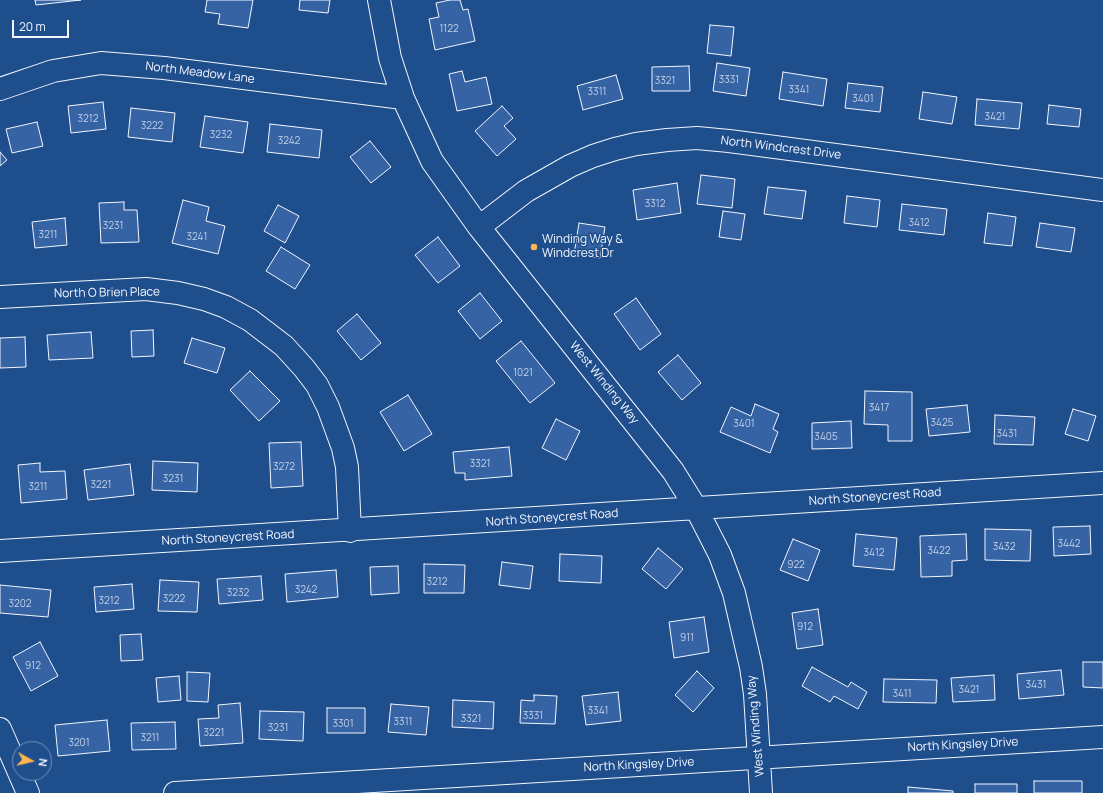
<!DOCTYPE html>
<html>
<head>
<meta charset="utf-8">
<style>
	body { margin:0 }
	#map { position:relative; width:1103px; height:793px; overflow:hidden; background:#1f4e8c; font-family:Manrope,sans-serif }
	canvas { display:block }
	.north { position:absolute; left:12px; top:741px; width:40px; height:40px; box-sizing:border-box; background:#1f4e8c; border:1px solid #7391ba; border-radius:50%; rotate:98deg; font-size:11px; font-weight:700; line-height:16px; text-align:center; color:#f2f6ff }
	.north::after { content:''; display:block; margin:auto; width:14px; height:18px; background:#ffb74d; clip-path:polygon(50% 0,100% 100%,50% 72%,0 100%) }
	.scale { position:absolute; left:12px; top:20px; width:57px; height:18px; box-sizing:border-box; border:2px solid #f2f6ff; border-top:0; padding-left:5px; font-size:12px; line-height:14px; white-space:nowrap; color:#f2f6ff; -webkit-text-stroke:3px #1f4e8c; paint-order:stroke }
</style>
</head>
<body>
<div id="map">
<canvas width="1103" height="793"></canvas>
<div class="north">N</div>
<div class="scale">20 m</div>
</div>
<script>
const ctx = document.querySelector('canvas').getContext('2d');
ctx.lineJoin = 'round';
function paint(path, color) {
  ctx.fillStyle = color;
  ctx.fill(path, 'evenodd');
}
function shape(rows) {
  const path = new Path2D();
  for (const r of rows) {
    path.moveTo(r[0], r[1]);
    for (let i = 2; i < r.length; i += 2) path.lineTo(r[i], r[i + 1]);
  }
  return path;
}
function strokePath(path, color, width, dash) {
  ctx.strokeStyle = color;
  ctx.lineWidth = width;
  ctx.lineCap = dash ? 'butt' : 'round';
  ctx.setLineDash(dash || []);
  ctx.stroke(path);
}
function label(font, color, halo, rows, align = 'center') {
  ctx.font = font + ' Manrope,sans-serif';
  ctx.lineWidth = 3;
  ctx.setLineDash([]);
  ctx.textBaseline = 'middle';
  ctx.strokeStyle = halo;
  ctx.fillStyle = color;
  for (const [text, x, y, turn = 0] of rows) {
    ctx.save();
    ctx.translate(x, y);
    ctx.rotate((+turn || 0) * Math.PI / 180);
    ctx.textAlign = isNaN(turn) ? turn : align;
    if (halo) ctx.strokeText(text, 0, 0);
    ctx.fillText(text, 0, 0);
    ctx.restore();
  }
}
const building = shape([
	[35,0,81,0,36,5,35,0],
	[207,0,253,0,248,28,218,24,220,14,205,12,207,0],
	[300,0,330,0,328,13,299,10,300,0],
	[450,0,460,0,463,10,468,9,475,41,435,50,429,19,439,17,436,3,450,0],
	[710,25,734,27,731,56,707,53,710,25],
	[717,63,750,68,746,96,713,91,717,63],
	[689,66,690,91,652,91,652,67,689,66],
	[462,71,465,82,486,77,492,104,457,111,449,74,462,71],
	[783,72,827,79,823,106,779,99,783,72],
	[616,75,623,99,583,110,577,86,616,75],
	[848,83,883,87,880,112,845,108,848,83],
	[923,92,957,97,952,124,919,119,923,92],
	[977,99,1022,103,1019,129,975,125,977,99],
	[103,102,106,129,71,133,68,106,103,102],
	[1049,105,1081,109,1079,127,1047,124,1049,105],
	[502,106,513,118,504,126,516,139,497,156,475,131,502,106],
	[131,108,175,113,172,142,128,137,131,108],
	[205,116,248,122,243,153,200,147,205,116],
	[37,122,43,146,12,153,6,129,37,122],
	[270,124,322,130,319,158,267,152,270,124],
	[370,141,391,167,371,183,350,157,370,141],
	[0,152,7,160,0,166,0,152],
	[701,175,735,179,732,208,697,204,701,175],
	[677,183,681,213,637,220,633,190,677,183],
	[768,187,806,191,802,219,764,214,768,187],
	[847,196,880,200,877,227,844,223,847,196],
	[183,200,209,207,206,221,225,226,218,254,172,243,183,200],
	[124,202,124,210,137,210,139,242,101,243,99,203,124,202],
	[902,204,947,209,944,235,899,230,902,204],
	[278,205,299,216,285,243,264,231,278,205],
	[723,211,745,214,741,240,719,237,723,211],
	[988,213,1016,217,1012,246,984,243,988,213],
	[65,218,67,245,35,248,32,222,65,218],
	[579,223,605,227,600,258,574,254,579,223],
	[1040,223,1075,228,1071,252,1036,247,1040,223],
	[438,237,460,266,438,283,415,255,438,237],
	[281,247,310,265,295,289,266,271,281,247],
	[480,293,502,321,480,339,458,311,480,293],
	[636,298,661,334,640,350,614,314,636,298],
	[357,314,381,343,361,360,337,331,357,314],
	[153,330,154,356,132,357,131,331,153,330],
	[91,332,93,358,49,360,47,335,91,332],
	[25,337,26,367,0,368,0,338,25,337],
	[192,338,225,348,217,373,184,363,192,338],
	[521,341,555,383,530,403,496,361,521,341],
	[678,355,701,383,682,400,658,372,678,355],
	[250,371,280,401,259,421,230,390,250,371],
	[865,391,912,392,912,441,888,441,888,425,864,424,865,391],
	[408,395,432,434,404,451,380,412,408,395],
	[755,404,779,414,773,429,778,432,770,453,720,432,731,407,751,416,755,404],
	[967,405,970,432,929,436,926,409,967,405],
	[1073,409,1096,416,1088,441,1065,434,1073,409],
	[995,415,1035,417,1033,445,994,444,995,415],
	[556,419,580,431,566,460,542,448,556,419],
	[851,421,852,448,812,449,812,423,851,421],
	[301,442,303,486,271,488,269,443,301,442],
	[509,447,512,476,465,480,465,473,455,473,453,452,509,447],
	[153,461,198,463,197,492,152,490,153,461],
	[40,463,40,472,65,471,67,499,21,503,18,465,40,463],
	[130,464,134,495,88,500,84,470,130,464],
	[1090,526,1091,554,1054,556,1053,527,1090,526],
	[985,529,1031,530,1030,561,985,560,985,529],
	[856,534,897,538,894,570,853,566,856,534],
	[966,534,967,560,952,561,952,576,921,577,920,536,966,534],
	[793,539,820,550,808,581,780,570,793,539],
	[658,548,683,569,666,589,642,569,658,548],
	[560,554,602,556,601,583,559,581,560,554],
	[502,562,533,566,530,589,499,585,502,562],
	[424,564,465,565,464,593,424,593,424,564],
	[398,566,399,593,371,595,370,567,398,566],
	[336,570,338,597,287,602,285,574,336,570],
	[261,576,263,600,219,604,217,579,261,576],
	[160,580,199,582,197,612,158,611,160,580],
	[132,584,134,609,96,612,94,587,132,584],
	[0,585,51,590,48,617,0,613,0,585],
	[818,609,823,645,797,649,792,613,818,609],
	[704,617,709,652,674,658,669,622,704,617],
	[141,634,143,660,121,661,120,635,141,634],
	[40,642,58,676,31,691,13,657,40,642],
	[1083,662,1103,662,1103,688,1083,687,1083,662],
	[812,667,848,687,851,682,867,692,858,709,834,696,830,702,802,686,812,667],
	[1061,670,1064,695,1019,699,1017,674,1061,670],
	[697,671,714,688,693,712,675,695,697,671],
	[187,672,210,673,208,702,187,701,187,672],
	[994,675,995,700,953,702,951,678,994,675],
	[179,676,181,700,158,702,156,678,179,676],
	[884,679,937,680,936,703,883,702,884,679],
	[618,692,621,721,586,725,582,696,618,692],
	[534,695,557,696,555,724,520,723,521,700,534,701,534,695],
	[453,700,494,702,493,729,452,727,453,700],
	[240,703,243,743,200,746,198,719,219,718,218,705,240,703],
	[391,704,429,707,426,735,388,732,391,704],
	[327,708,365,708,365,733,327,733,327,708],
	[260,711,304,712,303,741,259,739,260,711],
	[107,720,110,751,58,756,55,725,107,720],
	[175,722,176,749,132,750,131,723,175,722],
	[1034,781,1082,781,1082,793,1034,793,1034,781],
	[975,784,1017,784,1017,793,975,793,975,784],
	[908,787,953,791,953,793,908,793,908,787]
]);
paint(building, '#3563a3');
strokePath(building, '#f2f6ff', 1);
const minor = shape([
	[379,0,390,58,403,98,432,161,479,227,673,471,696,508,720,555,734,593,751,667,755,694,761,793],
	[0,89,53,71,101,63,164,68,403,98],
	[479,227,526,191,570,166,593,156,615,149,636,144,667,140,697,138,729,141,1103,190],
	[0,297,146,289,178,293,204,299,226,307,250,320,284,346,304,368,317,385,328,407,343,448,347,467,350,531],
	[0,551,1103,483],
	[0,729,28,793],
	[175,793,1103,737]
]);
strokePath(minor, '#f2f6ff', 24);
strokePath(minor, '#1f4e8c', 22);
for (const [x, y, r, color] of [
	[534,247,4,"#ffb74d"]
]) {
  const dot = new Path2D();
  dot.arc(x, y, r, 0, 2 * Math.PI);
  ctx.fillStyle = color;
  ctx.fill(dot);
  strokePath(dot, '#1f4e8c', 1.5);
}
label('10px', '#c3d1e8', null, [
	["1122",449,29],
	["3331",729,80],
	["3321",665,81],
	["3341",799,90],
	["3311",597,92],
	["3401",863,99],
	["3421",995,117],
	["3212",88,119],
	["3222",152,126],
	["3232",221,135],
	["3242",289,141],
	["3312",655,204],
	["3412",919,223],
	["3231",113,226],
	["3211",48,235],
	["3241",197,237],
	["1021",523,373],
	["3417",879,408],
	["3425",942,423],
	["3401",744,424],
	["3431",1007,434],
	["3405",826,437],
	["3321",480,464],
	["3272",284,467],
	["3231",173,479],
	["3221",101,485],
	["3211",38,487],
	["3442",1069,544],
	["3432",1004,547],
	["3422",939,551],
	["3412",874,553],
	["922",796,565],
	["3212",437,582],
	["3242",306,590],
	["3232",238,593],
	["3222",174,599],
	["3212",109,601],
	["3202",20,604],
	["912",805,627],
	["911",687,638],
	["912",33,666],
	["3431",1036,685],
	["3421",969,690],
	["3411",902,694],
	["3341",598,711],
	["3331",533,716],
	["3321",471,719],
	["3311",403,722],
	["3301",343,724],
	["3231",278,728],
	["3221",214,733],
	["3211",150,738],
	["3201",79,743]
]);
label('12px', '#f2f6ff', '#1f4e8c', [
	["North Meadow Lane",200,73,7],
	["North Windcrest Drive",781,148,7],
	["North O Brien Place",107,293,-1],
	["West Winding Way",604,383,51],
	["North Stoneycrest Road",875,497,-4],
	["North Stoneycrest Road",552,518,-4],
	["North Stoneycrest Road",228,538,-3],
	["West Winding Way",756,726,-95],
	["North Kingsley Drive",963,745,-3],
	["North Kingsley Drive",639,765,-3]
]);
label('12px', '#f2f6ff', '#1f4e8c', [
	["Winding Way &",542,240],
	["Windcrest Dr",542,254]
], 'left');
</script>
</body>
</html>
